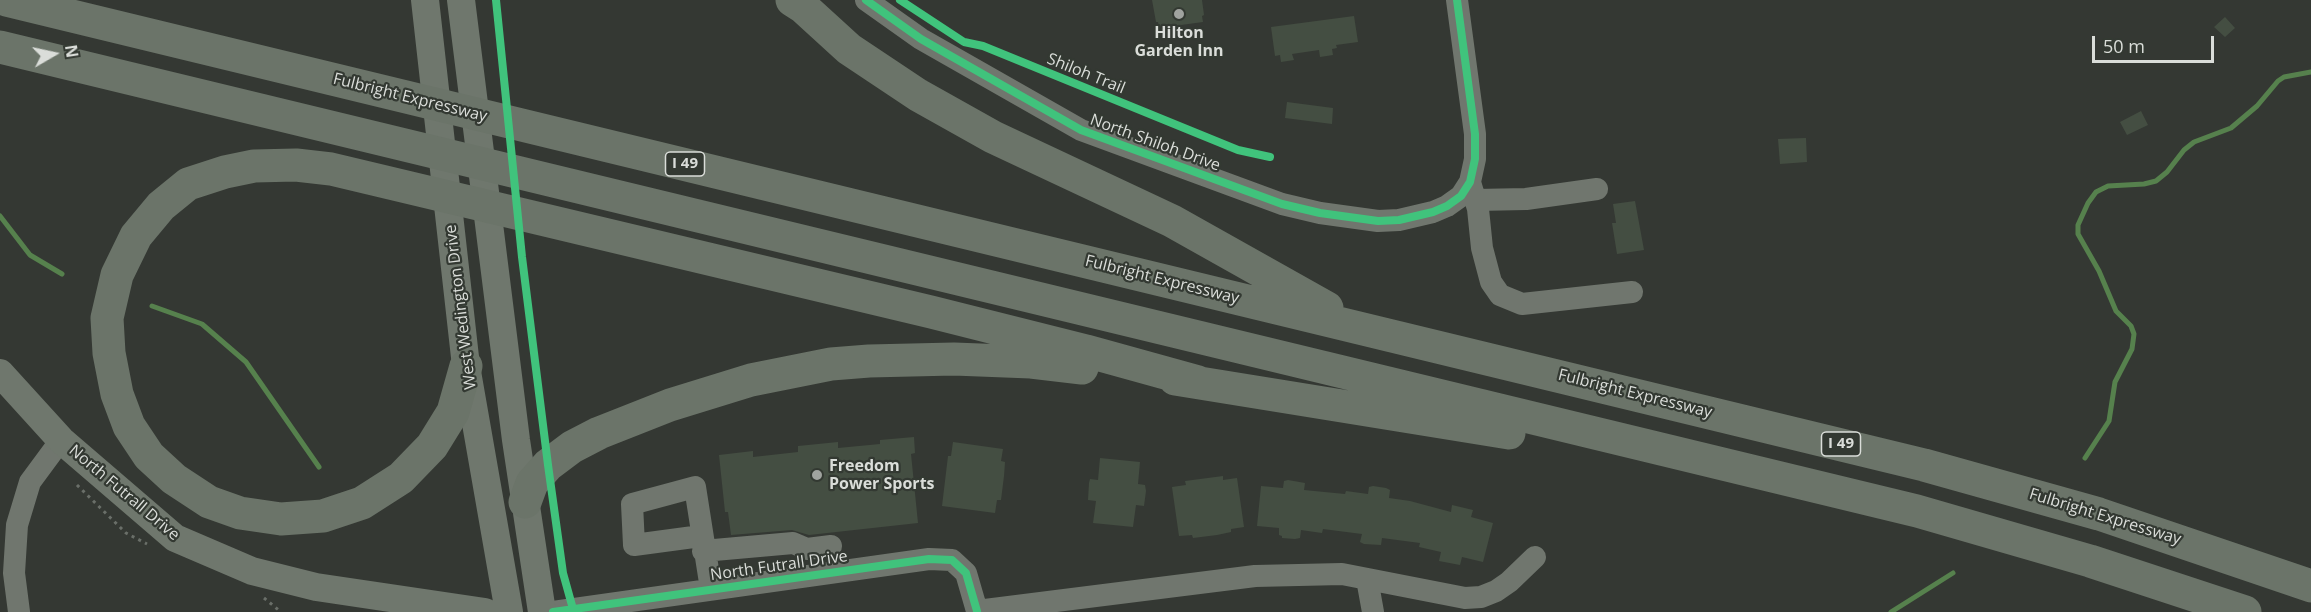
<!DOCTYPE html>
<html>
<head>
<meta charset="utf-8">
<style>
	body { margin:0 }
	#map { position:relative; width:2311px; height:612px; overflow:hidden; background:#343833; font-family:"Open Sans",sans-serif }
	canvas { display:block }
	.north { position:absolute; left:24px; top:24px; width:60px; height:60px; -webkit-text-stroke:4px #333932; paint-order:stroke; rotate:81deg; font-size:16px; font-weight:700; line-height:24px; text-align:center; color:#daddd9 }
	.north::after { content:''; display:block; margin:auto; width:21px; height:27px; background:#daddd9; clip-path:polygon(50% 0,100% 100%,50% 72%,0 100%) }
	.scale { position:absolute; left:2092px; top:36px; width:122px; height:27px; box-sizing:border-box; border:3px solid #daddd9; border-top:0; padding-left:8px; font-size:18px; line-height:21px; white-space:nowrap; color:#daddd9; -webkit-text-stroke:4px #333932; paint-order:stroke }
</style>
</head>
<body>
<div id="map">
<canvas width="2311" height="612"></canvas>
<div class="north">N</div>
<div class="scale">50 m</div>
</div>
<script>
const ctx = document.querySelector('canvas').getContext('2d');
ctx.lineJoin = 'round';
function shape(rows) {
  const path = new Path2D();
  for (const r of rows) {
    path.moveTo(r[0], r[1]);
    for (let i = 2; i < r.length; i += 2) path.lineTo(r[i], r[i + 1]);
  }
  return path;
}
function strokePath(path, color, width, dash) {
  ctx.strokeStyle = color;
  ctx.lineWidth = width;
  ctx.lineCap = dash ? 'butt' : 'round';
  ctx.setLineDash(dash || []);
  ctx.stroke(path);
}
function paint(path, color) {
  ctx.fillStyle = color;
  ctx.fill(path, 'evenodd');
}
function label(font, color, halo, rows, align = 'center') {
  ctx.font = font + ' "Open Sans",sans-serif';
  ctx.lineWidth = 4.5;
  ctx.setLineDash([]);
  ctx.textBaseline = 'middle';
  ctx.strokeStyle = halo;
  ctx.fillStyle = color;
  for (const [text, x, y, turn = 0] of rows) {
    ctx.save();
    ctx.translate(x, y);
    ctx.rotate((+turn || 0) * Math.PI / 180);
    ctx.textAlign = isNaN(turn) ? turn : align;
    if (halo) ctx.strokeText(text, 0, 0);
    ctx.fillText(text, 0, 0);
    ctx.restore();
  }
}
strokePath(shape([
	[0,216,30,255,62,274],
	[152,306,202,324,246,362,319,467],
	[2085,458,2109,421,2115,382,2132,349,2134,334,2131,326,2116,311,2099,271,2078,234,2078,225,2088,203,2096,192,2108,186,2144,184,2156,181,2167,172,2184,150,2194,142,2231,128,2257,106,2278,81,2284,77,2311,72],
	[1891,612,1953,573]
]), '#56814d', 5);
paint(shape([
	[1152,0,1202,0,1204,15,1202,16,1203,22,1159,28,1158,22,1156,22],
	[1354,16,1358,42,1336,45,1337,48,1332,49,1333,55,1320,57,1319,50,1292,54,1294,60,1281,62,1280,55,1275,56,1271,27],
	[2225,17,2235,28,2225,37,2214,27],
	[1287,102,1333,108,1332,124,1285,118],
	[2141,111,2148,125,2127,135,2120,122],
	[1806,138,1807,162,1780,164,1778,139],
	[1635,201,1644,250,1617,254,1612,223,1616,223,1613,204],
	[914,437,915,453,911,454,918,523,809,535,792,530,731,535,728,512,725,512,719,455,753,451,753,457,798,452,798,446,838,442,838,448,880,444,880,440],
	[953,442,1003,449,1001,461,1005,462,1004,476,1001,500,997,500,995,513,942,506,948,456,951,456],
	[1100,458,1140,462,1138,484,1145,485,1146,491,1144,506,1136,505,1133,527,1093,523,1096,501,1088,500,1089,483,1090,479,1098,480],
	[1223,476,1223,480,1237,478,1244,527,1231,529,1231,532,1217,535,1193,538,1192,535,1179,536,1172,487,1186,485,1185,481],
	[1288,480,1305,483,1304,490,1345,494,1346,491,1368,494,1369,487,1373,486,1386,488,1390,490,1389,498,1410,501,1451,512,1452,505,1473,510,1471,517,1493,523,1483,562,1462,557,1460,565,1439,561,1441,552,1419,547,1420,543,1382,538,1381,545,1364,544,1360,542,1362,534,1323,529,1322,533,1301,530,1300,538,1295,539,1282,538,1282,536,1279,535,1279,528,1257,526,1261,486,1283,488,1284,481]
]), '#444e42');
strokePath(shape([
	[77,485,126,533,147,544],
	[264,598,281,612]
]), '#6a6f69', 3, [3, 4.5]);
strokePath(shape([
	[866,0,921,39,1081,130,1282,204,1320,213,1378,221,1399,220,1433,212,1447,206,1461,196,1470,182,1475,159,1475,134,1457,0],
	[1470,182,1478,209,1482,248,1491,282,1500,295,1522,304,1632,292],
	[1476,200,1526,199,1597,189],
	[701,536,634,545,632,504,695,487,711,589],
	[703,551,793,543,807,549,831,546],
	[1367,579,1373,612],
	[19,612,14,573,17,525,30,482,61,440],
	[553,612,929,559,952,560,966,573,977,611,1255,576,1342,574,1465,598,1481,597,1496,591,1509,582,1535,557]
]), '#70766e', 22);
strokePath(shape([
	[425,0,466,366,509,612],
	[461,0,516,440,542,612],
	[0,373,61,440,175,538,252,571,316,587,485,612]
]), '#6f776d', 28);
strokePath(shape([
	[6,0,1924,465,2099,514,2311,586],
	[792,0,803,7,849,49,918,95,993,137,1172,221,1327,308],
	[0,47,1917,511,2090,561,2245,612],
	[466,366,453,412,432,446,401,478,362,503,323,516,281,519,240,513,209,502,174,479,149,456,129,426,117,394,109,353,107,318,117,275,136,236,161,206,188,184,225,172,254,166,296,165,331,169,931,312,1086,351,1198,382],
	[1175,379,1509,433],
	[525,502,532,483,548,465,572,447,599,433,670,405,751,380,831,364,869,361,954,359,1031,362,1082,368]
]), '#6b7469', 33);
strokePath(shape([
	[496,0,522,257,548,465,563,573,573,609],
	[866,0,921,39,1081,130,1282,204,1320,213,1378,221,1399,220,1433,212,1447,206,1461,196,1470,182,1475,159,1475,134,1457,0],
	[900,0,964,42,983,46,1238,150,1270,157],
	[553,612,929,559,952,560,966,573,977,611]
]), '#40c37c', 8);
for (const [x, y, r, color] of [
	[1179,14,6,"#a0a39f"],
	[817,475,6,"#a0a39f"]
]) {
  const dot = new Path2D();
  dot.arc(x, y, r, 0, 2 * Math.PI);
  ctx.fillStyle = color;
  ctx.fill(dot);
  strokePath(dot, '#333932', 2);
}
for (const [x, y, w] of [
	[685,164,39],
	[1841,444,39]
]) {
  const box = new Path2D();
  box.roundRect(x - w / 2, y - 12, w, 24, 4.5);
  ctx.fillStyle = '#333932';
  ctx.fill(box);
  strokePath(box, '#daddd9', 1.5);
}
label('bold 15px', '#daddd9', null, [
	["I 49",685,164],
	["I 49",1841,444]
]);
label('bold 16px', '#daddd9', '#333932', [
	["Hilton",1179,33],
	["Garden Inn",1179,51],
	["Freedom",829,466,"left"],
	["Power Sports",829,484,"left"]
]);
label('16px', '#daddd9', '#333932', [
	["Shiloh Trail",1086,74,22],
	["Fulbright Expressway",410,98,14],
	["North Shiloh Drive",1155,143,20],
	["Fulbright Expressway",1162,280,14],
	["West Wedington Drive",461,307,-97],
	["Fulbright Expressway",1635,394,14],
	["North Futrall Drive",124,493,40],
	["Fulbright Expressway",2105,517,17],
	["North Futrall Drive",779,566,-8]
]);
</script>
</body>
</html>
